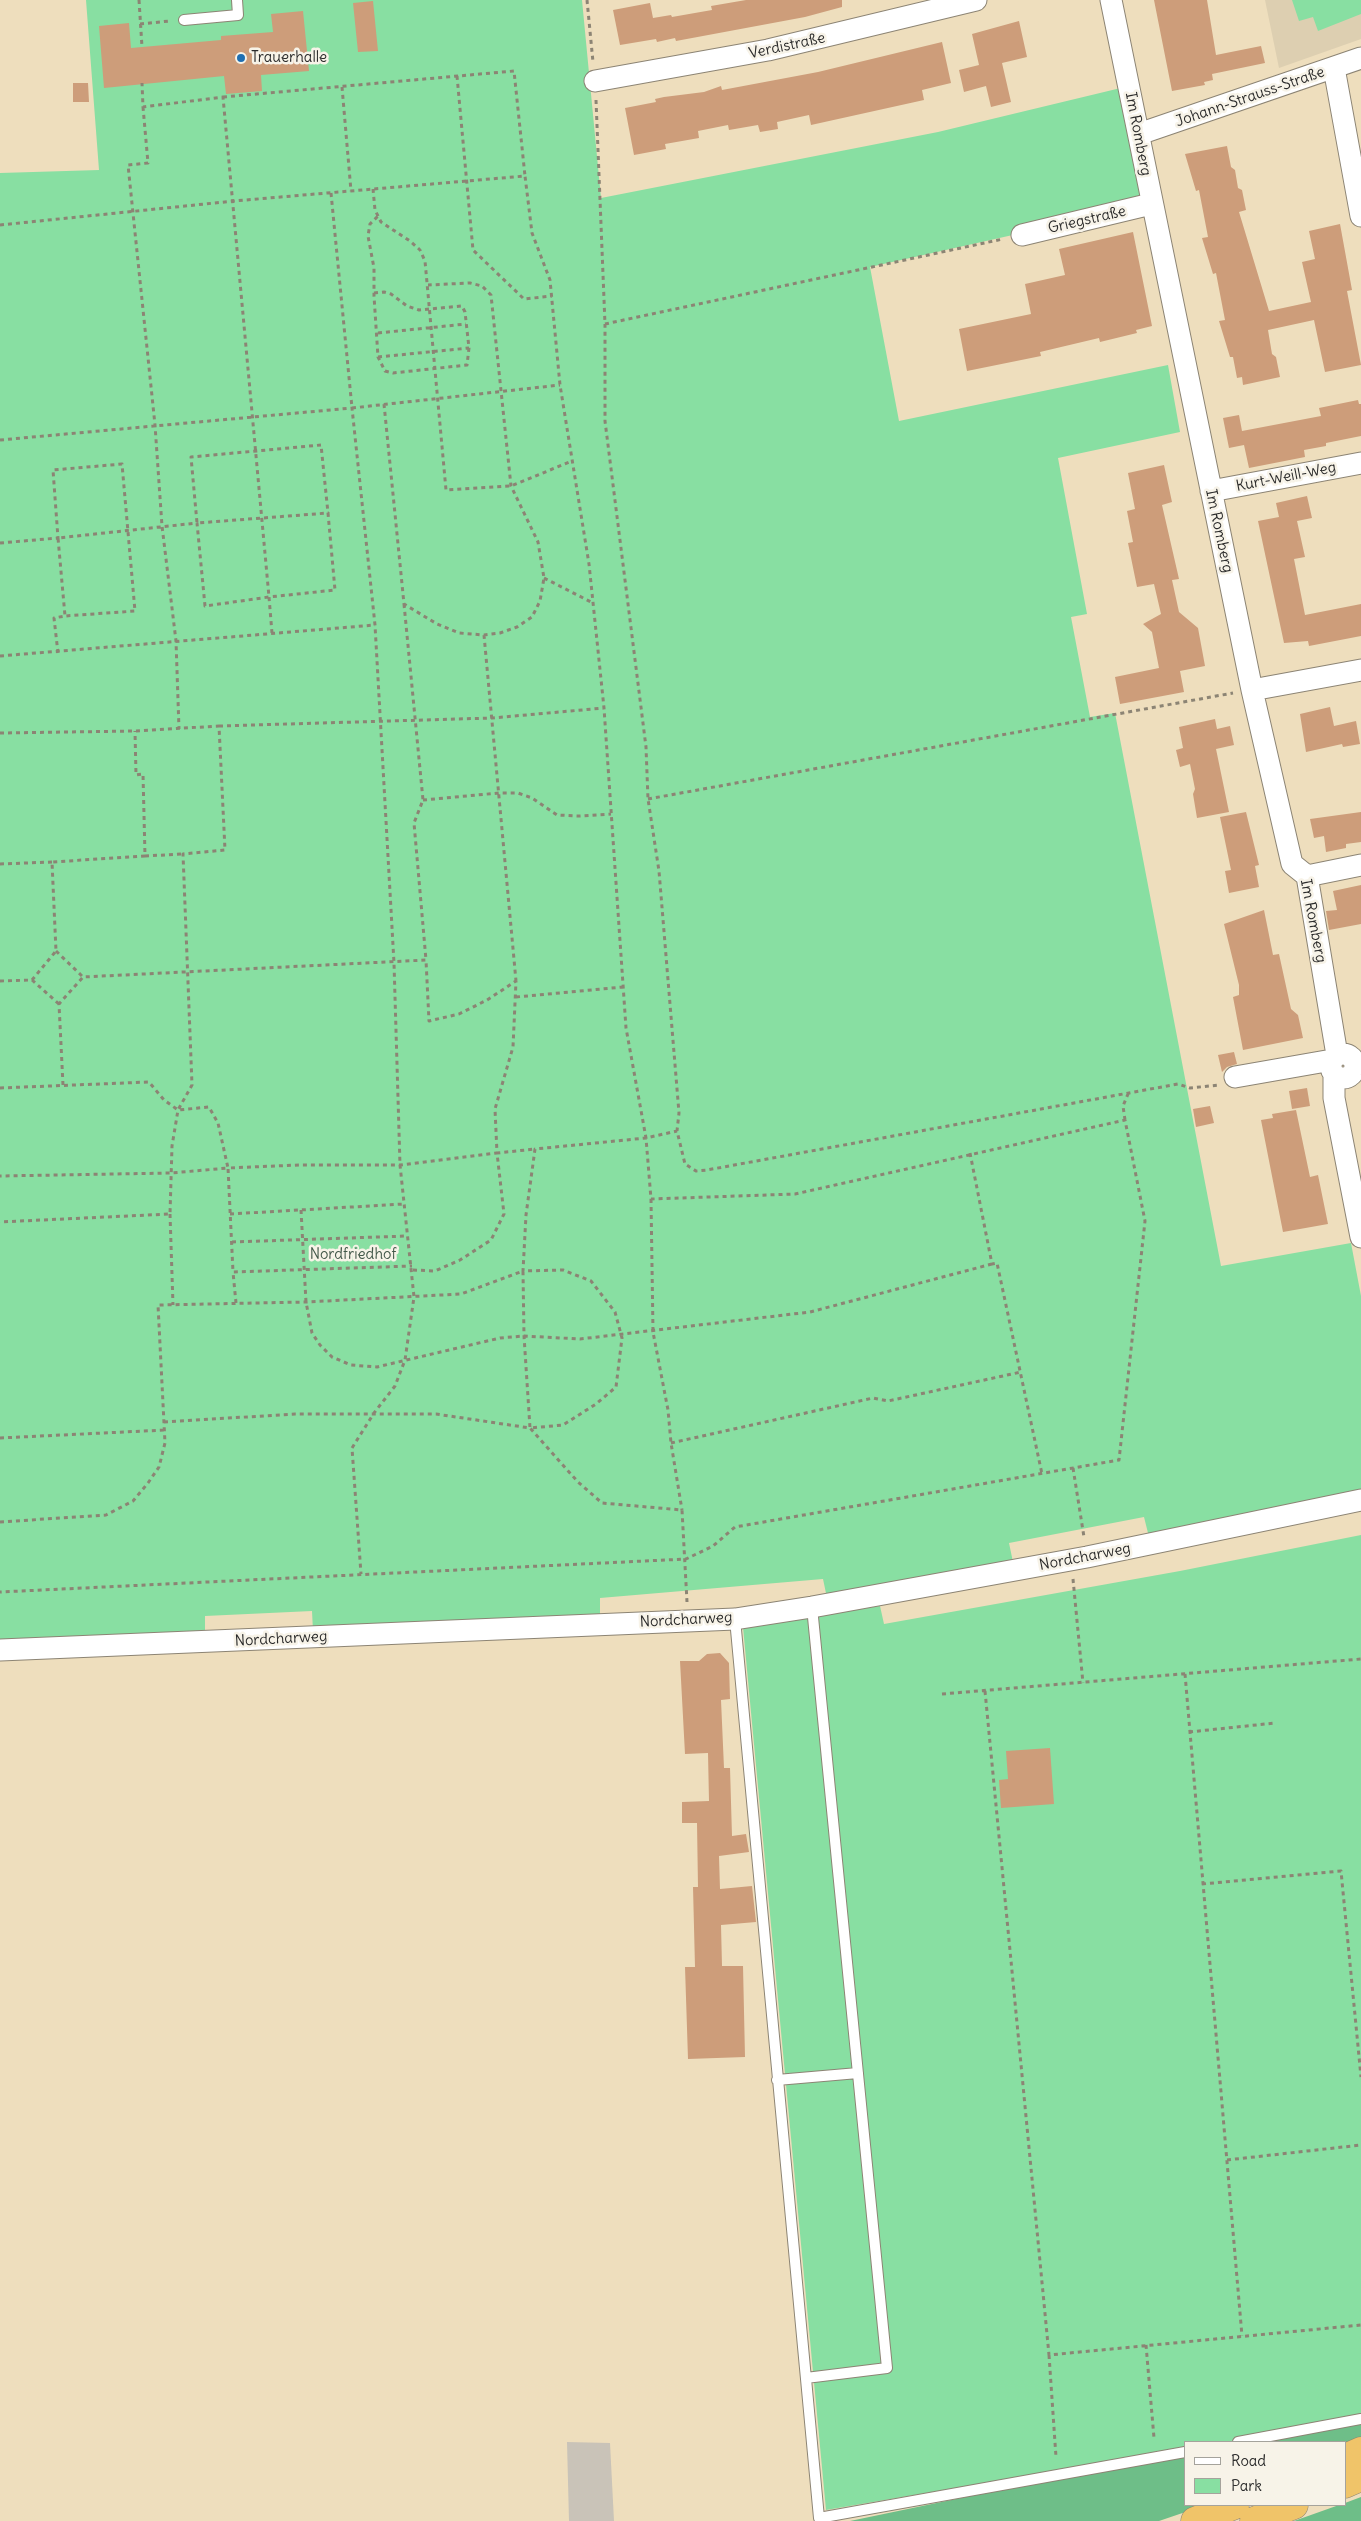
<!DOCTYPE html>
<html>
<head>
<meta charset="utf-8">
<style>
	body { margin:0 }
	#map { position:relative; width:1361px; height:2521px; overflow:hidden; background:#eedebd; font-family:Delius,sans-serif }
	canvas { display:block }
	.legend { position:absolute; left:1184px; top:2441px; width:162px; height:65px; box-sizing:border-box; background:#f7f3e8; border:1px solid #a5a39c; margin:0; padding:6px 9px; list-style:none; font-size:15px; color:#2b2b2b }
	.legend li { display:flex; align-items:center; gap:10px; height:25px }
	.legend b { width:25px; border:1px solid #a5a39c }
</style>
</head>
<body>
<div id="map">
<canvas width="1361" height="2521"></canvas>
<ul class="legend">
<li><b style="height:6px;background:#fff"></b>Road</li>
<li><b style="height:14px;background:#88dfa2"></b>Park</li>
</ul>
</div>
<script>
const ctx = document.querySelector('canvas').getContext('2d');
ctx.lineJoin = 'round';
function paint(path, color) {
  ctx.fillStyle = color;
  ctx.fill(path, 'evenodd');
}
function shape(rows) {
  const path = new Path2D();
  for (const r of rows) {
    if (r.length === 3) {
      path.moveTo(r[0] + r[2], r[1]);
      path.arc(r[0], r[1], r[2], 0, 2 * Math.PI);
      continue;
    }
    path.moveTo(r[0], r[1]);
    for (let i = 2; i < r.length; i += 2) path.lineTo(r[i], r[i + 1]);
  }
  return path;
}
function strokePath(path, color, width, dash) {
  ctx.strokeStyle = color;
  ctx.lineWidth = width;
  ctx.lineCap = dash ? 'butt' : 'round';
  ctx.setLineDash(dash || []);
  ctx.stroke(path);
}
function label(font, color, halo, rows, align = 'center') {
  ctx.font = font + ' Delius,sans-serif';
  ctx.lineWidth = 5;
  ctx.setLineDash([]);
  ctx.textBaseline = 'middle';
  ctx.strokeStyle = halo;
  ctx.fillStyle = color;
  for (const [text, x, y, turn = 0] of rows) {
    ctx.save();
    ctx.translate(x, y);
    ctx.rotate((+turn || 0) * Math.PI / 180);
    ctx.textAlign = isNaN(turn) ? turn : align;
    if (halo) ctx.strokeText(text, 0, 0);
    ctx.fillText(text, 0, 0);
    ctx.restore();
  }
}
paint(shape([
	[1265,0,1361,0,1361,39,1279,68]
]), '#ddcfb1');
paint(shape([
	[567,2442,610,2443,614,2521,569,2521]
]), '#c9c3b8');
paint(shape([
	[86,0,582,0,601,198,938,132,1129,86,1151,204,870,267,899,421,1168,365,1180,432,1058,458,1087,614,1071,617,1090,717,1115,713,1221,1266,1351,1243,1361,1296,1361,1493,1149,1537,1144,1517,1009,1543,1013,1562,827,1598,823,1579,600,1598,600,1617,313,1631,312,1611,205,1616,205,1636,0,1645,0,173,99,170],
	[1292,0,1361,0,1361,14,1318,31,1313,17,1299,21],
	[1361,1535,1361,2416,1334,2424,1225,2442,1185,2442,1185,2449,826,2510,743,1627,880,1606,884,1624,1180,1571]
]), '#88dfa2');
paint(shape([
	[1361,2422,1361,2444,1345,2451,1345,2442,1255,2442],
	[1185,2455,1185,2505,1206,2505,1159,2521,850,2521,1057,2478],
	[1361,2497,1361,2521,1294,2521,1339,2505,1345,2505,1345,2503]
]), '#6ebe88');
paint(shape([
	[746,0,842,0,842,7,805,17,676,41,675,38,657,42,656,39,620,45,613,10,650,3,653,18,671,15,672,17,712,10,711,6],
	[1154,0,1207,0,1216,55,1261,46,1265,63,1212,74,1213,80,1204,82,1205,85,1172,91],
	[373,1,378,51,358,52,353,3],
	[303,11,309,71,261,75,262,91,226,94,224,76,104,88,99,26,129,23,131,48,221,40,221,36,273,32,271,14],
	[1019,21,1027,57,1002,63,1011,102,991,107,986,86,964,92,959,70,979,65,972,34],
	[942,42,951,83,922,90,924,100,811,125,809,115,777,122,778,129,760,132,758,125,729,130,728,125,698,131,699,138,665,144,666,149,634,155,625,108,656,102,655,99,664,97,704,92,721,86,722,90,818,72],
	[73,83,88,83,89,102,73,102],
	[1227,146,1231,167,1235,170,1238,188,1242,190,1246,210,1239,212,1269,311,1311,302,1302,262,1315,259,1309,231,1340,224,1352,290,1347,291,1361,365,1325,372,1314,320,1268,330,1272,354,1276,357,1280,377,1243,385,1242,377,1237,378,1233,357,1230,357,1219,321,1225,320,1216,273,1213,274,1202,238,1208,237,1199,190,1196,191,1185,154],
	[1133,232,1152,326,1136,330,1137,333,1100,342,1099,338,1040,352,1041,356,967,371,959,329,1031,314,1025,284,1065,275,1059,249],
	[1358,400,1359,404,1361,404,1361,436,1326,443,1326,446,1304,450,1305,457,1249,468,1244,445,1229,448,1223,418,1239,415,1242,431,1321,416,1319,408],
	[1164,465,1172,502,1162,505,1179,579,1172,580,1179,612,1198,628,1205,666,1180,671,1184,692,1120,704,1115,677,1159,668,1152,632,1143,624,1161,614,1154,584,1137,587,1128,543,1133,542,1127,511,1135,509,1128,473],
	[1307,496,1312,518,1297,521,1305,557,1294,559,1305,615,1361,604,1361,636,1309,646,1308,641,1284,643,1258,521,1279,517,1276,503],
	[1330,707,1334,726,1356,721,1360,744,1343,747,1342,744,1306,752,1300,714],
	[1215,719,1217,729,1230,726,1234,745,1216,749,1229,812,1197,818,1193,794,1195,789,1190,764,1180,767,1176,750,1183,748,1179,727],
	[1246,812,1259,865,1255,866,1259,887,1229,893,1225,871,1231,870,1220,817],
	[1361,812,1361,842,1346,844,1346,848,1326,852,1324,836,1314,838,1310,819],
	[1361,885,1361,924,1329,930,1326,911,1337,910,1333,891],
	[1264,910,1273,955,1279,954,1291,1009,1298,1015,1303,1038,1243,1050,1233,997,1239,995,1239,985,1224,924],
	[1234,1052,1237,1064,1227,1067,1222,1072,1218,1055],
	[1307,1088,1310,1106,1292,1109,1289,1091],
	[1210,1106,1214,1123,1196,1127,1193,1109],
	[1296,1110,1310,1177,1318,1175,1328,1224,1283,1232,1261,1120,1273,1118,1272,1114],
	[720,1653,729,1663,730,1699,721,1700,724,1768,730,1768,732,1836,746,1834,749,1852,719,1856,720,1889,752,1886,756,1922,721,1925,722,1966,743,1966,745,2057,688,2059,685,1967,695,1967,693,1887,698,1887,697,1823,682,1823,682,1802,709,1801,708,1753,685,1754,680,1661,699,1661,707,1654],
	[1050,1748,1054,1804,1001,1808,999,1780,1008,1779,1006,1751]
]), '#cd9d7a');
const lane = shape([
	[184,20,238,15,237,0],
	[735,1619,819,2518,1185,2452],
	[777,2080,858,2073],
	[806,2378,887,2368,812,1607],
	[1238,2442,1361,2419]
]);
const street = shape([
	[1111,0,1252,690,1292,864,1307,876,1337,1055],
	[1334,68,1361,216],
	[595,81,768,50,976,0],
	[1139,134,1361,58],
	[1022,235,1151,204],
	[1211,491,1361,463],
	[1252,690,1361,670],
	[1307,876,1361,865],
	[1343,1066,12],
	[1334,1075,1334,1098,1361,1237],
	[1235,1077,1332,1060],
	[0,1650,735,1619,812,1607,1087,1557,1361,1500]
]);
const highway = shape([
	[1345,2458,1361,2451],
	[1345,2484,1361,2477],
	[1195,2521,1235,2505],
	[1254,2521,1294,2505]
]);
strokePath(lane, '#8c8474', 12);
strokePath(street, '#8c8474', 23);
strokePath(highway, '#8c8474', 29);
strokePath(shape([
	[139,0,142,47],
	[587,0,593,62],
	[140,24,170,21],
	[457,76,473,250,524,299,552,296],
	[342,87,351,191],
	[223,97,514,71,525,176],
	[596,100,605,324,605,421,646,747,648,799,659,871,679,1113,677,1131,685,1164,696,1171,707,1170,1178,1084,1190,1088,1219,1085],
	[143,107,148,163,128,165,155,425,162,526,176,641,179,729],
	[373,189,375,210,381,222,410,241,420,250,425,261,446,490,511,486,572,461],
	[331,193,352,408,560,385],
	[0,225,234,201,525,176,532,233,550,280,560,385,589,564,604,708,626,1028,646,1138,651,1199,795,1194,1125,1120,1145,1221,1119,1460,735,1527,713,1546,686,1559,0,1592],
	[374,293,384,292,391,294,407,306,419,310,462,306,465,312,469,348,467,365,393,373,385,371,378,357,374,296,374,268,368,236,370,224,378,216],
	[605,324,1003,239],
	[378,333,466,324],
	[378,357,469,348],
	[384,404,404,604,437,624,459,633,484,635,500,633,517,627,532,617,540,601,544,578,538,542,511,486,491,295,482,286,470,283,428,285],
	[0,440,352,408,375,625,394,963,400,1165,414,1297,405,1360,395,1386,374,1413,352,1448,361,1574],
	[0,543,58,538,53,470,122,464,135,611,65,616],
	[544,578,593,603],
	[404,604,423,800,414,823,426,960],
	[272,633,269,597,335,590,328,513,197,523,191,457,321,445,328,513],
	[484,635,516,981],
	[58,653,54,618,65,616,58,538,197,523,205,606,269,597,223,97,143,107,142,83],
	[0,656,375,625],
	[219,726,492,718,604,708],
	[0,733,135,731,219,726,225,850,183,854,192,1085,178,1110,172,1146,170,1214,0,1222],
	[648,799,1233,693],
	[423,800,499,793,518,793,532,798,557,815,579,816,611,814],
	[145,856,183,854],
	[0,864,52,862],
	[56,951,83,977],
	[32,980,59,1004],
	[0,981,32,980,56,951,52,862,145,856,143,774,136,775,135,731],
	[516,997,623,987],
	[63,1085,59,1004,83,977,426,960,429,1021,459,1014,487,1000,516,981,513,1047,495,1109,497,1153,400,1165,299,1165,228,1168,233,1272],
	[0,1088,149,1082,164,1100,178,1110,209,1107,218,1123,228,1168,171,1173,0,1176],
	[1125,1120,1123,1106,1128,1094],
	[970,1153,992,1264,997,1263,1042,1474],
	[651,1199,653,1332,668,1410,671,1443,682,1510],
	[301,1210,306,1302,312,1333,320,1345,332,1357,351,1365,377,1367,500,1338,524,1336,580,1339,810,1312,992,1264],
	[170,1214,173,1305],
	[230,1214,404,1204],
	[232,1242,407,1236],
	[413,1270,435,1271,460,1260,491,1240,504,1214,497,1153,535,1149],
	[236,1303,233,1272,412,1266],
	[164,1422,295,1414,436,1414,530,1428,578,1482,602,1503,682,1510,687,1602],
	[0,1438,165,1430],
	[671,1443,873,1398,888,1401,1021,1372],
	[1073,1468,1084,1537],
	[0,1522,106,1515,133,1501,148,1483,159,1467,165,1443,158,1305,306,1302,461,1294,523,1271,524,1336,530,1428,563,1425,596,1404,616,1387,622,1338,615,1312,591,1281,563,1270,523,1271,526,1215,535,1149,646,1138,677,1131],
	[1073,1579,1083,1683],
	[1185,1674,1242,2336],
	[985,1691,1049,2355,1361,2325],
	[942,1694,1361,1659],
	[1189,1732,1275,1723],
	[1202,1884,1341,1871,1361,2077],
	[1227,2160,1361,2145],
	[1146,2345,1154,2438],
	[1049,2355,1056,2457]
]), '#8c8474', 3, [4, 4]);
strokePath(lane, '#fff', 10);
strokePath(street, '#fff', 21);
strokePath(highway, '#f0c469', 28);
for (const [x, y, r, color] of [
	[241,58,5,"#1f6fb2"]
]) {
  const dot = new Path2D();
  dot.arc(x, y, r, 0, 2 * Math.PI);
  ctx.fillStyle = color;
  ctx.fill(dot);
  strokePath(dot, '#f7f3e8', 2);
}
label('15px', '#2b2b2b', '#f7f3e8', [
	["Verdistraße",787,46,-12],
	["Johann-Strauss-Straße",1250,97,-19],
	["Im Romberg",1138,134,79],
	["Griegstraße",1087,220,-13],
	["Kurt-Weill-Weg",1286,477,-11],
	["Im Romberg",1219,531,78],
	["Im Romberg",1313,921,79],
	["Nordcharweg",1085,1557,-11],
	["Nordcharweg",686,1620,-3],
	["Nordcharweg",281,1639,-3]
]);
label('15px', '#2b2b2b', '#f7f3e8', [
	["Trauerhalle",251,58]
], 'left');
label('15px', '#425849', '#f7f3e8', [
	["Nordfriedhof",353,1255]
]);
</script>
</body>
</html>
